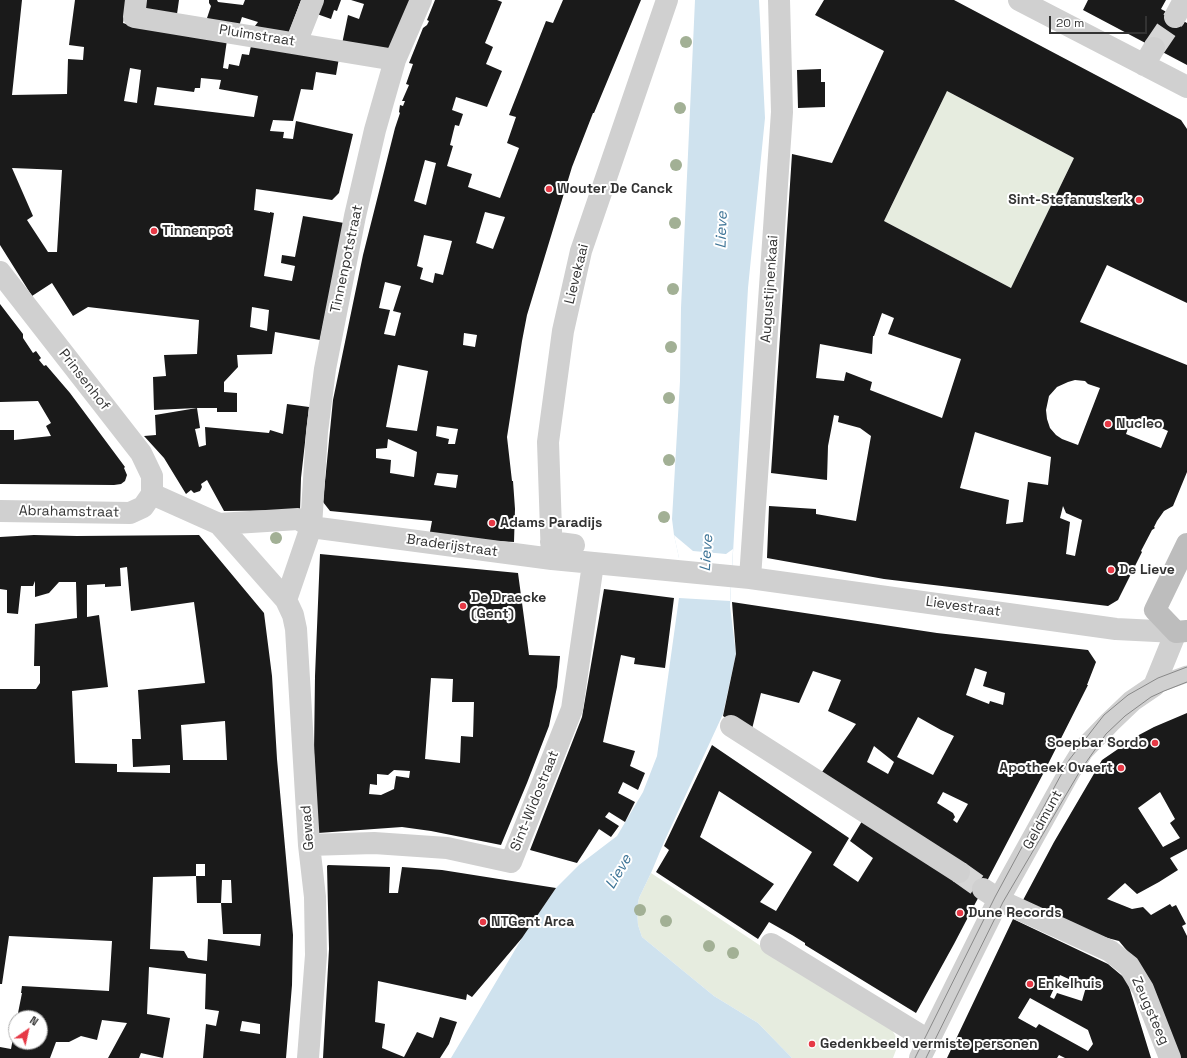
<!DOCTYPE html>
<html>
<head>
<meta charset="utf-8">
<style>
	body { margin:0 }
	#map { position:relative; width:1187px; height:1058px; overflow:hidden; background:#fff; font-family:"Space Grotesk",sans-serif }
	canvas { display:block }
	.north { position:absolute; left:8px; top:1010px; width:40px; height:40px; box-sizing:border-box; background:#fff; border:1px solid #adadad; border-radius:50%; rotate:34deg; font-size:11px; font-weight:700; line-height:16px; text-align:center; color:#333 }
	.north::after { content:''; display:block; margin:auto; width:14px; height:18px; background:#e63946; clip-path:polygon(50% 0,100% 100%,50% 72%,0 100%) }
	.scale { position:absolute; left:1049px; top:16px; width:98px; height:18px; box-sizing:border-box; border:2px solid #333; border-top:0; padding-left:5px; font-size:12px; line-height:14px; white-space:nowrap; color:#333; -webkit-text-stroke:3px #fff; paint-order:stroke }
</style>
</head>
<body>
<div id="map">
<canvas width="1187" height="1058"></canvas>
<div class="north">N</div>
<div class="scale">20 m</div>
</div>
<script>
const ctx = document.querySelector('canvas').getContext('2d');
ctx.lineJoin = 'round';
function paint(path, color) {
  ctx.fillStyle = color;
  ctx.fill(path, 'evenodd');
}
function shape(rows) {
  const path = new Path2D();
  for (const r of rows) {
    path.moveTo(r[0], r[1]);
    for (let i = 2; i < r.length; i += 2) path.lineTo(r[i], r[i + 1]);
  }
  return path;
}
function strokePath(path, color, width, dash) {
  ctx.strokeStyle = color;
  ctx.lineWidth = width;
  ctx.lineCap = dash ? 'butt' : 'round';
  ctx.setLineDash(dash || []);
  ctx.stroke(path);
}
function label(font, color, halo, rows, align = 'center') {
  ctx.font = font + ' "Space Grotesk",sans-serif';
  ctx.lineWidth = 4;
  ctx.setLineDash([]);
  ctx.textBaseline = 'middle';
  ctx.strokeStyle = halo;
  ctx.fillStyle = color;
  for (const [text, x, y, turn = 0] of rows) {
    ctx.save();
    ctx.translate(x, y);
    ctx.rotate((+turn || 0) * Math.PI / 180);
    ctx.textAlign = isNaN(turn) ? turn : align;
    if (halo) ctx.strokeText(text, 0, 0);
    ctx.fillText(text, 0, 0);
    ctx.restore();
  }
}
paint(shape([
	[947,91,1074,158,1011,288,884,221],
	[651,873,782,960,888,1023,899,1042,893,1058,792,1058,758,1023,714,996,642,937,638,925,637,908,639,898]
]), '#e6ecdf');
paint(shape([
	[695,0,759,0,765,118,748,288,730,606,736,654,723,714,664,842,651,873,639,898,637,908,638,925,642,937,714,996,758,1023,792,1058,451,1058,522,938,556,888,579,865,617,836,643,792,657,756,679,598,679,558,674,535,672,519,680,381,681,308]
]), '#cfe2ee');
paint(shape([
	[674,535,693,551,726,554,733,549,730,601,679,598,679,558]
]), '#fff');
paint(shape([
	[0,0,22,0,12,95,67,94,68,59,83,60,84,47,69,45,75,0,126,0,123,23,136,27,227,40,223,68,228,69,229,64,239,66,242,54,249,55,251,46,339,58,336,75,316,72,313,90,301,89,293,121,273,120,270,131,284,132,283,138,293,139,296,121,353,134,339,193,332,200,256,189,254,210,270,213,270,212,274,213,264,276,292,281,295,266,281,263,282,255,295,257,303,216,344,223,320,340,275,332,272,354,237,355,238,367,224,382,224,392,237,393,237,412,217,412,217,408,197,408,200,428,195,429,199,447,206,445,205,427,269,433,270,430,283,434,287,404,309,407,301,478,300,510,224,511,207,480,201,484,202,487,200,491,194,493,191,490,186,494,164,458,144,436,156,435,155,415,197,408,154,410,153,377,166,376,164,355,197,354,199,320,88,307,73,316,52,283,32,296,0,245],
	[130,68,141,70,137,103,124,101],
	[201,78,221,80,219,89,258,96,254,117,154,105,157,87,194,92,195,88,200,88],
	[12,168,62,170,57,252,48,252,27,220,33,216],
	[252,307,269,310,267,331,250,327],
	[140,0,179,0,176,21,142,15],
	[209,0,217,0,218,2,243,5,245,0,301,0,288,35,255,26,258,22,242,17,238,29,205,24,211,6,209,3],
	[322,0,341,0,337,11,334,10,331,19,317,14],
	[351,0,411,0,388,55,342,44,348,15,359,19,364,4],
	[435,0,497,0,502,2,485,43,493,47,486,64,502,71,487,107,456,97,452,110,463,114,459,126,455,125,450,145,453,146,447,166,472,174,468,187,500,198,519,148,507,143,516,117,509,115,546,21,553,23,563,0,641,0,594,113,593,113,572,167,527,315,522,341,507,437,512,481,513,481,515,509,514,542,429,537,432,521,330,511,323,502,333,400,363,255,395,128,400,113,399,112,400,105,403,106,405,101,402,101,409,85,406,84,413,64,409,63,423,28,427,25,429,21,427,20],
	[425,160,436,163,426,205,414,201],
	[485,212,505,217,493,249,476,243],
	[424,235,452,241,443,275,435,273,433,283,420,279,423,268,417,266],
	[385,282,401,286,393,311,401,313,395,336,384,334,390,310,379,308],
	[464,333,477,335,475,347,463,345],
	[398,365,428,371,417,431,386,427],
	[437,426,458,429,455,444,448,444,449,439,436,436],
	[388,439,417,452,414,477,390,473,391,460,376,458,376,449,387,448],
	[437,473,458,475,456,488,434,485],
	[824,0,954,0,1181,120,1187,129,1187,303,1107,265,1080,322,1187,365,1187,472,1173,506,1164,511,1157,521,1154,527,1155,528,1152,530,1141,551,1142,552,1118,600,1108,606,884,579,767,558,769,506,816,509,816,514,856,521,871,436,860,428,838,422,839,416,834,415,828,446,827,480,771,473,792,154,832,163,884,51,815,15],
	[947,91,1074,158,1011,288,884,221],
	[882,313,894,318,888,334,961,359,942,418,870,390,872,382,846,372,844,381,816,378,820,344,872,354,873,336,874,336],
	[1075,380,1085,381,1088,384,1100,388,1078,445,1062,439,1056,435,1050,428,1047,419,1046,410,1049,396,1057,387,1068,382],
	[1139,418,1168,431,1161,448,1126,434,1130,423],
	[975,432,1051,457,1048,485,1028,482,1023,522,1006,524,1009,500,960,488],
	[1063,506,1066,513,1082,520,1075,556,1066,554,1070,522,1060,518],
	[1088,0,1166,0,1161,9,1187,23,1187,65,1083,10],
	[821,69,821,82,825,82,825,107,798,108,797,70],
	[0,304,23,334,23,338,33,353,36,351,41,358,39,360,44,366,46,365,70,393,125,467,124,468,127,475,125,481,121,484,114,485,0,484,0,430,14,430,14,440,51,436,46,426,51,423,38,401,0,402],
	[34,535,77,536,199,535,264,613,272,676,277,759,293,935,292,985,286,1058,203,1058,206,1024,216,1026,219,1011,205,1009,206,974,149,967,147,1014,170,1018,163,1058,141,1053,139,1058,108,1058,127,1023,102,1020,97,1040,81,1036,69,1042,56,1042,50,1058,0,1058,0,1047,11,1049,15,1028,16,1042,40,1042,40,1018,17,1018,22,993,21,993,22,986,109,991,112,941,9,936,2,984,0,984,0,689,36,689,40,683,40,666,34,666,35,624,77,618,76,582,59,582,49,593,35,597,35,581,33,586,21,586,18,614,7,613,7,590,0,589,0,537],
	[127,567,131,611,194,602,205,683,138,690,141,739,132,739,133,767,170,765,170,773,117,772,117,764,75,763,72,691,108,687,99,615,87,617,87,585,105,584,105,587,121,586,120,568],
	[225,721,227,760,183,760,181,725],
	[196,864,205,864,205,876,196,876],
	[196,876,197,903,221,903,222,880,231,880,232,903,221,903,223,934,261,934,260,946,208,939,207,961,188,958,184,951,150,949,153,877],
	[242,1021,260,1024,260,1034,240,1031],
	[320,554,518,573,529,655,560,656,557,687,549,726,527,783,501,845,431,831,402,827,318,833,314,753,315,676],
	[431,678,453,679,452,702,474,702,473,737,461,736,460,763,425,759],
	[394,770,410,771,409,778,396,776,394,789,381,795,369,794,370,784,377,785,377,774,388,775],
	[604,589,674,598,665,668,634,664,635,658,621,655,603,742,635,751,630,766,645,773,638,790,623,782,618,793,635,802,625,822,609,812,605,817,619,826,611,837,599,829,577,863,530,850,582,717],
	[732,602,937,633,1088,650,1096,662,1087,685,1088,685,1043,774,954,944,916,1013,805,945,805,943,792,935,769,922,758,939,656,872,669,850,664,846,712,745,849,838,833,865,858,882,873,858,850,841,864,818,822,772,856,724,828,711,841,680,813,671,799,703,761,693,751,733,723,716,736,654],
	[975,668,987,672,983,686,1005,693,1003,705,990,701,989,704,966,695],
	[918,717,941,730,954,736,933,775,897,757],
	[874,746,894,762,888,774,867,762],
	[719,791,812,852,776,911,760,902,774,884,700,837],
	[943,792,968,804,957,823,953,820,955,817,953,813,937,803],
	[1187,713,1187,849,1170,858,1178,870,1159,882,1137,894,1125,883,1107,899,1132,909,1143,907,1151,915,1170,904,1172,907,1176,905,1186,924,1182,926,1187,936,1187,1058,1178,1058,1139,965,1119,941,1100,936,1022,902,1054,842,1102,760,1137,736,1154,727],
	[1160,792,1175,819,1170,823,1180,838,1163,847,1138,808],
	[328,865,390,867,389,893,398,893,402,867,442,870,556,888,522,938,472,997,467,994,466,1000,378,981,375,1022,385,1024,382,1048,404,1057,417,1032,433,1038,440,1017,457,1022,449,1044,440,1058,323,1058,329,949,327,866],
	[1013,919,1108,964,1127,980,1151,1058,1065,1058,1059,1055,1057,1058,947,1058],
	[1060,975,1086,987,1082,1001,1057,993,1054,999,1050,997],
	[1030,998,1088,1030,1093,1044,1088,1051,1039,1024,1036,1028,1018,1018]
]), '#1a1a1a');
strokePath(shape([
	[1154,48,1175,17],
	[959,872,983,889]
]), '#d6d6d6', 22, [22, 11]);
strokePath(shape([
	[1154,686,1187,674]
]), '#d0d0d0', 17);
strokePath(shape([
	[136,0,134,17,395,60],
	[1019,0,1187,87],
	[1175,17,1184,0],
	[296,43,313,0],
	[1144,65,1154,48],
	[0,272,141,453,152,476,152,494],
	[152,494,219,524,286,600,293,615,296,629,309,845,315,897,316,955,308,1058],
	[0,511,130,513,143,507,152,494],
	[219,524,298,519,311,527,552,559,750,578,1116,629,1176,632,1154,686,1132,701,1110,722,1083,750,1070,771,999,899,920,1058],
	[551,542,574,545],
	[552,559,548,442,563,331,581,251,667,0],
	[750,578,782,112,779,0],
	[286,600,311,527,317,432,325,369,355,216,375,130,395,60,421,0],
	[731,726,959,872],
	[309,845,374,843,447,848,511,862,572,709,593,564],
	[983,889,1003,902,1110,951,1129,966,1143,989,1170,1058],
	[771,944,928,1040]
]), '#d0d0d0', 22);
strokePath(shape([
	[1187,544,1155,610,1176,632,1187,631]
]), '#bdbdbd', 22);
strokePath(shape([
	[915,1058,995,897,1069,760,1104,715,1128,695,1158,678,1187,667],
	[926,1058,1003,902,1080,771,1106,734,1125,716,1151,697,1164,691,1187,682]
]), '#888', 1);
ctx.fillStyle = '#a2b095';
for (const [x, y] of [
	[686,42],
	[680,108],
	[676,165],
	[675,223],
	[673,289],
	[671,347],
	[669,398],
	[669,460],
	[664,517],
	[276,538],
	[640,910],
	[666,921],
	[709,946],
	[733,953]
]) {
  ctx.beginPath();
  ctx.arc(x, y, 6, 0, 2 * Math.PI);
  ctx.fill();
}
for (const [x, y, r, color] of [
	[549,189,4,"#e63946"],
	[1139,200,4,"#e63946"],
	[154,231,4,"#e63946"],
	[1108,424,4,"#e63946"],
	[492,523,4,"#e63946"],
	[1111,570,4,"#e63946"],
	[463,606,4,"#e63946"],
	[1155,743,4,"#e63946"],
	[1121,768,4,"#e63946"],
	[960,913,4,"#e63946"],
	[483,922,4,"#e63946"],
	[1030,984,4,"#e63946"],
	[812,1044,4,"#e63946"]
]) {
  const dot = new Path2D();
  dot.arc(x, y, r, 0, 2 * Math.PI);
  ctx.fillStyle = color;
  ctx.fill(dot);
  strokePath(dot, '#fff', 1.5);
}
label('14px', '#333', '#fff', [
	["Pluimstraat",257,36,9],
	["Tinnenpotstraat",347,259,-78],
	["Lievekaai",577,274,-76],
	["Augustijnenkaai",770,289,-86],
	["Prinsenhof",84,380,52],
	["Abrahamstraat",69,512,1],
	["Braderijstraat",452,546,8],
	["Lievestraat",963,607,8],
	["Sint-Widostraat",535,801,-68],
	["Geldmunt",1043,820,-61],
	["Gewad",308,828,-94],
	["Zeugsteeg",1150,1011,66]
]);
label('bold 14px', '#333', '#fff', [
	["Wouter De Canck",557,189],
	["Sint-Stefanuskerk",1131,200,"right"],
	["Tinnenpot",162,231],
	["Nucleo",1116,424],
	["Adams Paradijs",500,523],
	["De Lieve",1119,570],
	["De Draecke",471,598],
	["(Gent)",471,614],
	["Soepbar Sordo",1147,743,"right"],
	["Apotheek Ovaert",1113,768,"right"],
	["Dune Records",968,913],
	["NTGent Arca",491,922],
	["Enkelhuis",1038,984],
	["Gedenkbeeld vermiste personen",820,1044]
], 'left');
label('italic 15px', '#3f7597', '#fff', [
	["Lieve",722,230,-88],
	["Lieve",707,553,-86],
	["Lieve",619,872,-60]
]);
</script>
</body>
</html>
